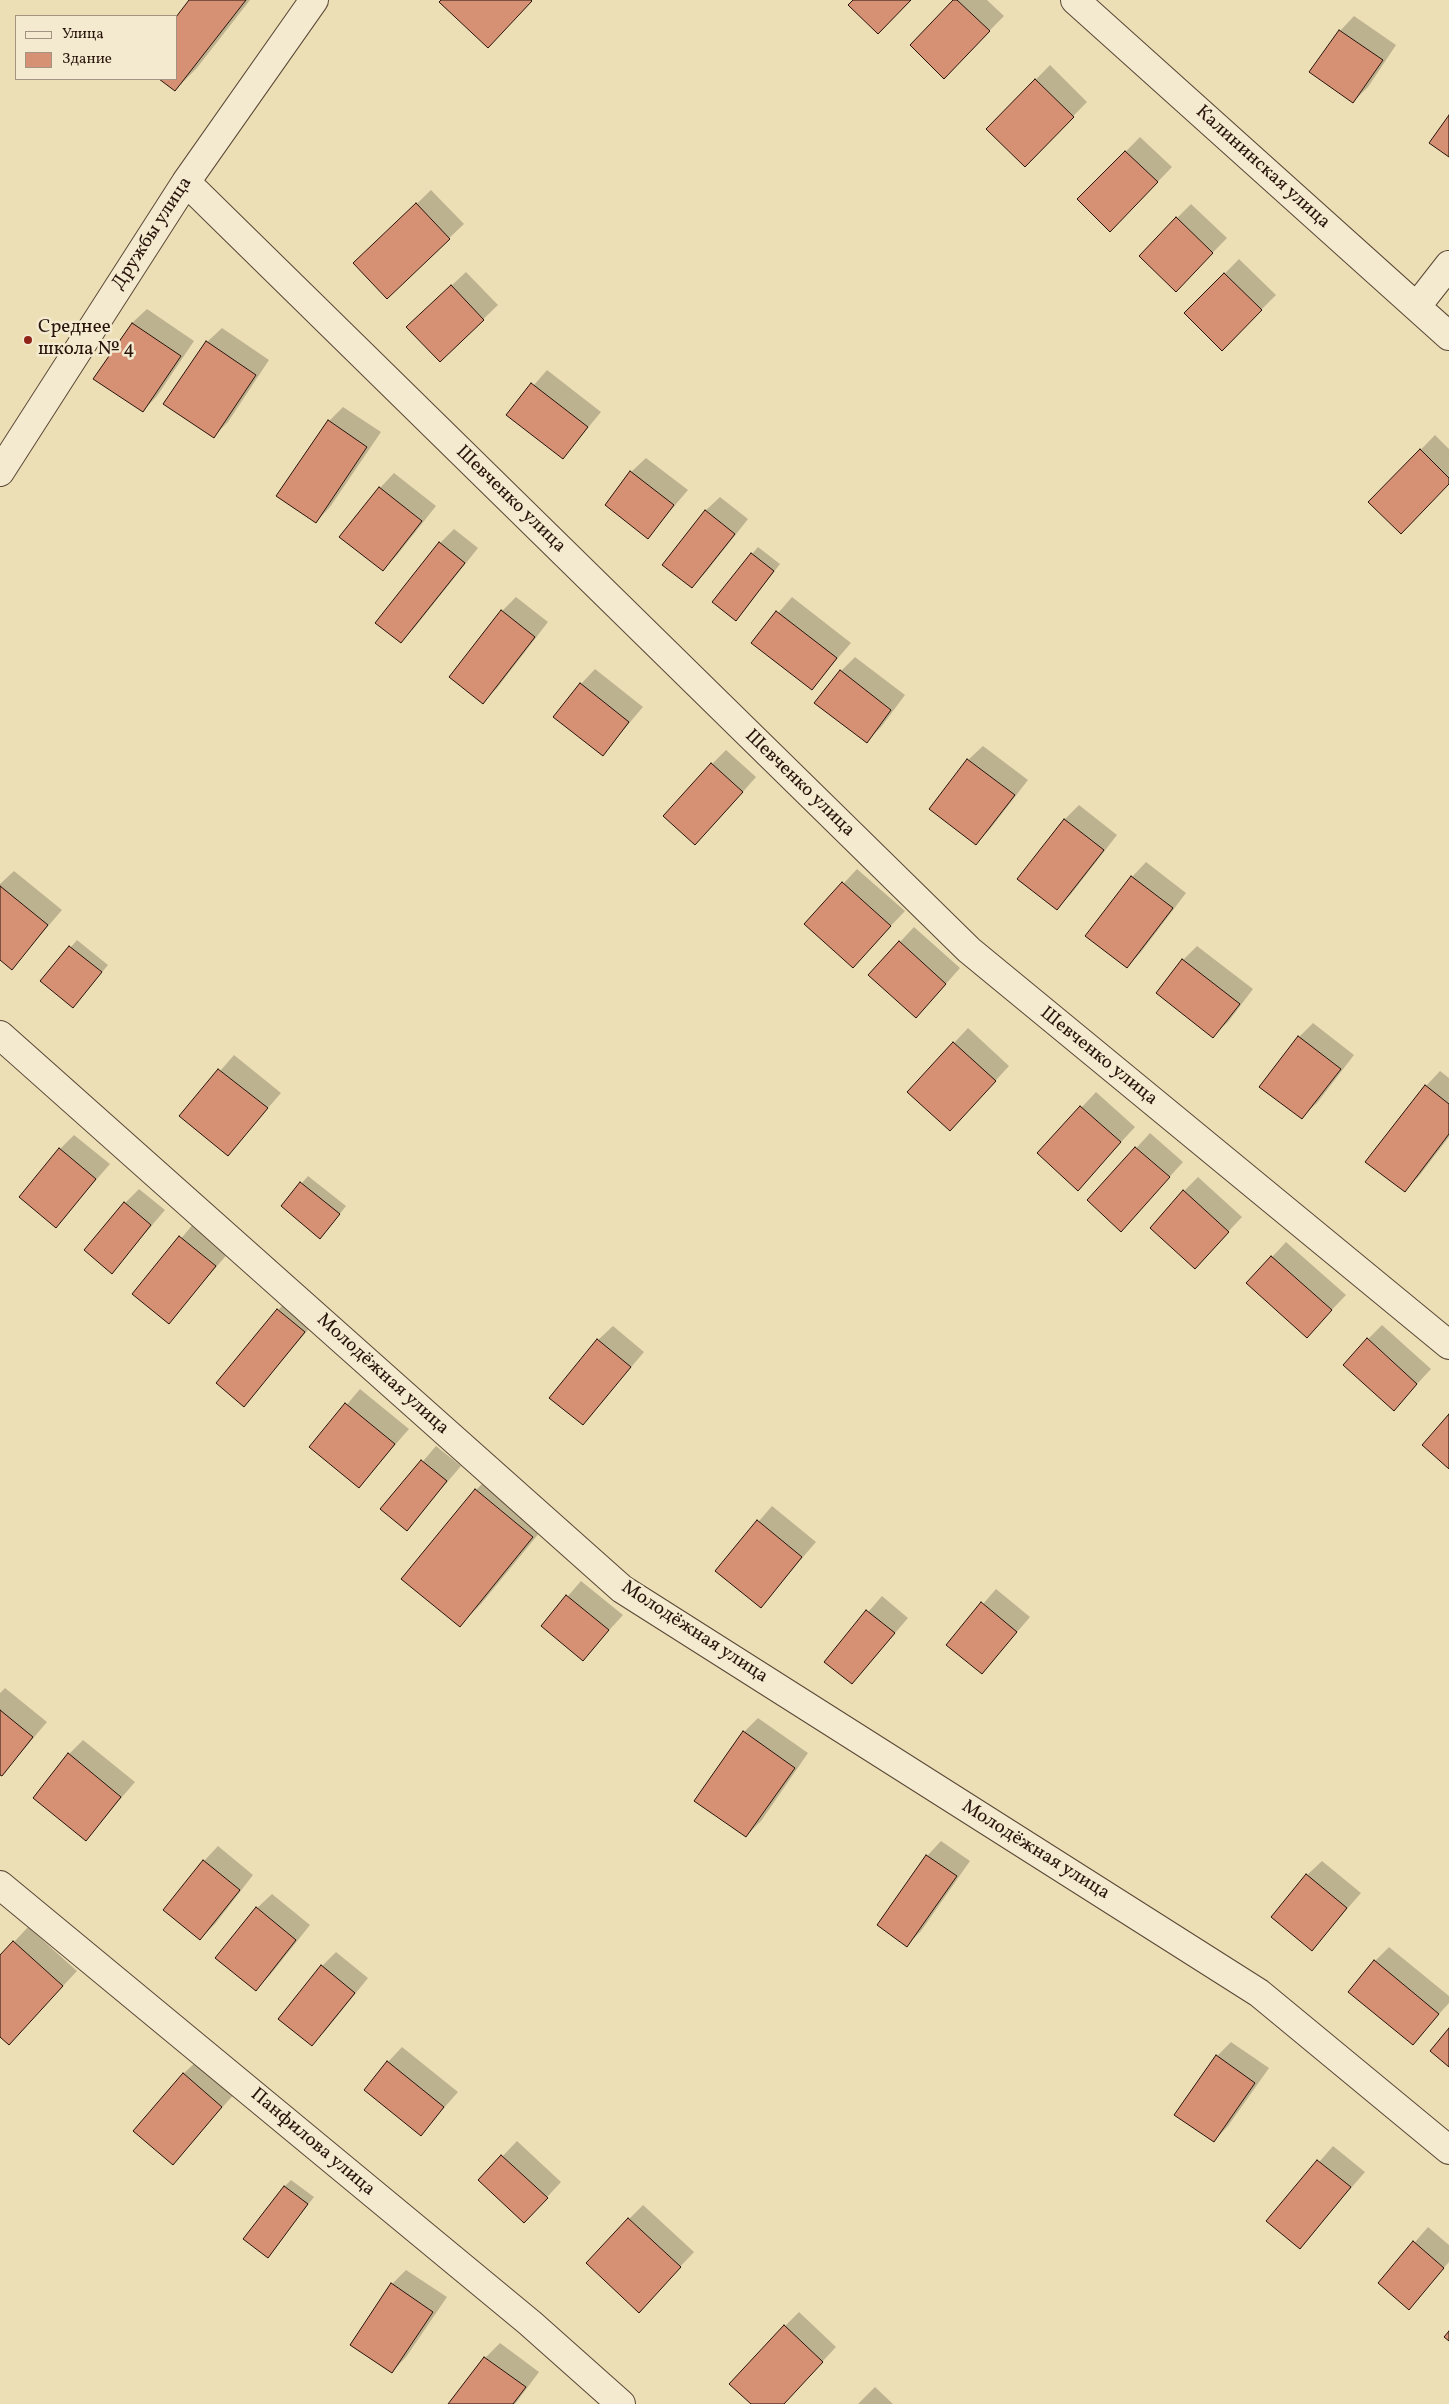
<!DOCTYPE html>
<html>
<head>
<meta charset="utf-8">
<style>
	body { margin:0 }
	#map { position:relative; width:1449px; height:2404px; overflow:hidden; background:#eddfb5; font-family:Vollkorn,serif }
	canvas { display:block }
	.legend { position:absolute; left:15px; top:15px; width:162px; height:65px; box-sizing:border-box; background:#f3eacf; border:1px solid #a29481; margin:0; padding:6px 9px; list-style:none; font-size:15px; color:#28140b }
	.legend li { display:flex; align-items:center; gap:10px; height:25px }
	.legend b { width:25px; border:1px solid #a29481 }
</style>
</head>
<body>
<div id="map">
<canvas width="1449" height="2404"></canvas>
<ul class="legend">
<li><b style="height:6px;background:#f3eacf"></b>Улица</li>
<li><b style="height:14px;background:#d69074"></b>Здание</li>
</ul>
</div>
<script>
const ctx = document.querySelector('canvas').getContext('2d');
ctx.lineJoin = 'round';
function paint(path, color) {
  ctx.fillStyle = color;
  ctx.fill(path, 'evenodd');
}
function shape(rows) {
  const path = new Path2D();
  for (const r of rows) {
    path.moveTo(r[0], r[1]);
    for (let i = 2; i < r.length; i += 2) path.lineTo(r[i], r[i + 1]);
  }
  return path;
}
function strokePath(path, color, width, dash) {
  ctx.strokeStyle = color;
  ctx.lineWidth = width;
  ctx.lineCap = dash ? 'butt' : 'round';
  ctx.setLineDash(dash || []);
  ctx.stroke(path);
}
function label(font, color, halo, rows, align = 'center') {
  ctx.font = font + ' Vollkorn,serif';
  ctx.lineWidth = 5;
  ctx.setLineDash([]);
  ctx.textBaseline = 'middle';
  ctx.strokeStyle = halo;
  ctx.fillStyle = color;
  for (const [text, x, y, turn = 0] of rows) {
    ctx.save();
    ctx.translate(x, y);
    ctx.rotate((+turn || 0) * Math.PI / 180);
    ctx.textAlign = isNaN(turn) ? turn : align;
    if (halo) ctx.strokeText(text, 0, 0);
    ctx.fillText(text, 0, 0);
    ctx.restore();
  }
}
paint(shape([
	[191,0,250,0,196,69,175,90,161,79,176,79],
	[954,0,987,0,1004,16,944,77],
	[1354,16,1396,45,1368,87,1353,102,1340,31],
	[1050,65,1087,102,1039,151,987,129],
	[1140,137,1172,167,1125,216,1079,199],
	[431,190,464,224,387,297,370,249],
	[1191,204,1227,238,1190,276,1177,218],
	[1239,259,1276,295,1222,349,1186,313],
	[466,272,498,305,440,361,422,313],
	[147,309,194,341,157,396,143,411,95,378,132,323],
	[222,328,269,360,228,422,214,436,207,342],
	[547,370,601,412,563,458,508,415],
	[343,407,381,432,330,507,316,522,329,421],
	[1435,435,1449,449,1449,483,1370,502],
	[646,458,688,490,648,537,631,472],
	[394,473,436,506,397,555,383,570,341,537,380,488],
	[720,497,748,519,706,572,692,587,705,511],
	[454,529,478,548,415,627,401,641,440,543],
	[758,547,780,564,743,612,752,554],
	[516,597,548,622,497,688,482,702,502,611],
	[792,597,851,643,812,688,753,642],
	[855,657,905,695,881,727,867,741,841,671],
	[595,669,643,707,603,754,581,684],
	[983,746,1028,780,990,829,976,844,931,808,968,760],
	[726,750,756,777,710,829,712,764],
	[1079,805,1117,835,1071,894,1057,909,1019,879,1065,819],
	[1146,862,1186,893,1141,952,1127,967,1087,936,1132,877],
	[857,869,905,911,853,966,806,924],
	[14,871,62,910,12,968,0,958,0,884],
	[914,927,960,968,930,1002,869,975],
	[77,940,108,965,80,999,42,981],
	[1197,946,1253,989,1228,1022,1213,1036,1183,960],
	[1313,1023,1354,1055,1317,1103,1302,1117,1299,1037],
	[968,1028,1009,1066,964,1115,954,1043],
	[234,1055,281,1093,228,1154,181,1116],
	[1440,1071,1449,1078,1449,1137,1419,1176,1405,1190,1426,1086],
	[1096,1092,1135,1127,1078,1189,1039,1153],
	[1150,1133,1183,1162,1135,1215,1089,1200],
	[74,1135,110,1164,56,1226,60,1149],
	[308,1176,346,1206,327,1230,282,1206],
	[1198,1177,1242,1217,1195,1267,1184,1191],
	[139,1189,165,1210,112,1272,125,1203],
	[195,1222,230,1251,169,1322,134,1294],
	[1286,1242,1346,1295,1307,1336,1248,1283],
	[292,1296,319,1317,244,1405,278,1310],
	[1382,1325,1431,1369,1394,1409,1368,1339],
	[613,1326,644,1352,583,1424,598,1340],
	[360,1389,409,1429,359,1486,311,1447],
	[436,1446,461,1466,407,1529,382,1509],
	[497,1469,554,1515,481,1604,460,1625,476,1490],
	[772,1506,816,1542,760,1607,716,1571],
	[581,1581,623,1615,583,1659,542,1626],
	[996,1589,1030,1617,982,1673,948,1645],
	[882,1596,908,1618,852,1683,826,1661],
	[5,1688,47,1722,2,1775,0,1773,0,1693],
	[758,1718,808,1753,761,1821,746,1836,744,1732],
	[83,1740,135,1782,86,1839,69,1754],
	[941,1841,970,1861,921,1931,907,1945,927,1856],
	[218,1846,253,1875,215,1924,200,1939,204,1861],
	[1322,1861,1361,1893,1312,1949,1307,1875],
	[272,1894,310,1925,270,1975,256,1989,257,1908],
	[28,1927,77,1971,23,2029,0,2035,0,1957],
	[1389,1947,1449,1996,1449,2003,1413,2043,1375,1961],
	[336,1952,368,1978,326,2030,312,2044,322,1966],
	[1231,2042,1269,2068,1228,2126,1214,2141,1217,2056],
	[402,2047,458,2092,421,2134,388,2062],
	[198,2060,236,2092,173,2163,183,2074],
	[517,2141,561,2182,538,2207,480,2180],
	[1333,2146,1365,2172,1300,2247,1268,2221],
	[291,2180,314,2197,268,2256,285,2186],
	[643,2205,694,2252,653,2296,629,2219],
	[1428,2227,1449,2245,1449,2262,1408,2308,1380,2283],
	[406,2270,447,2297,406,2357,392,2372,392,2284],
	[799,2312,836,2347,783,2404,753,2404,785,2326],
	[500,2343,539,2372,515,2404,450,2404,485,2358],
	[875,2387,893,2404,858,2404]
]), '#0003');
const building = shape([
	[189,0,246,0,175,91,159,79,176,79,176,17,189,0],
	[441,0,531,0,532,1,488,48,439,2,441,0],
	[853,0,911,0,878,34,848,5,853,0],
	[953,0,957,0,990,31,944,79,910,45,953,0],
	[1339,30,1383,60,1353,103,1309,72,1339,30],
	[1035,79,1074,117,1025,167,986,129,1035,79],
	[1449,115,1449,157,1429,143,1449,115],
	[1125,151,1158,182,1110,232,1077,199,1125,151],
	[416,203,450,239,387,299,353,263,416,203],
	[1176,217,1213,253,1176,292,1139,256,1176,217],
	[1224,273,1262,310,1222,351,1184,313,1224,273],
	[451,285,484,320,440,362,406,327,451,285],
	[132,323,181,356,143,412,93,379,132,323],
	[206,341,256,375,214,438,163,404,206,341],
	[531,383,588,427,563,459,506,415,531,383],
	[328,420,367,447,316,523,276,496,328,420],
	[1420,449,1449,478,1449,484,1401,534,1368,502,1420,449],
	[630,471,674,505,648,539,605,505,630,471],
	[379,487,422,521,383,571,339,537,379,487],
	[705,510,735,534,692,588,662,565,705,510],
	[439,542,465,563,401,643,375,623,439,542],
	[751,553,774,571,736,621,712,602,751,553],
	[501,610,535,637,483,704,449,677,501,610],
	[776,611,837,658,812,690,751,643,776,611],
	[840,670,891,710,867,743,814,703,840,670],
	[580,683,629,722,603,756,553,717,580,683],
	[967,759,1015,795,976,845,929,809,967,759],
	[711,763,743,792,695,845,663,816,711,763],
	[1064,819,1104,850,1057,910,1017,879,1064,819],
	[1131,876,1173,908,1127,968,1085,936,1131,876],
	[842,882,891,926,853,968,804,924,842,882],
	[0,886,48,925,12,970,0,960,0,886],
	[899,941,946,984,916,1018,868,975,899,941],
	[69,946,102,972,73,1008,40,981,69,946],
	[1182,959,1240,1004,1213,1038,1156,993,1182,959],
	[1298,1036,1341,1069,1302,1119,1259,1087,1298,1036],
	[953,1042,996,1081,950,1131,907,1092,953,1042],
	[218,1069,268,1108,228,1156,179,1116,218,1069],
	[1425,1085,1449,1104,1449,1134,1405,1192,1365,1162,1425,1085],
	[1080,1106,1121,1142,1078,1191,1037,1153,1080,1106],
	[1135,1147,1170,1177,1121,1232,1087,1200,1135,1147],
	[59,1148,96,1179,56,1228,19,1197,59,1148],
	[300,1182,340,1214,320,1239,281,1206,300,1182],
	[1183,1190,1229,1232,1195,1269,1150,1228,1183,1190],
	[124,1202,151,1225,112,1274,84,1250,124,1202],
	[179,1236,216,1266,169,1324,132,1294,179,1236],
	[1271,1256,1332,1310,1307,1338,1246,1283,1271,1256],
	[277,1309,305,1332,244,1407,216,1383,277,1309],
	[1367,1338,1417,1384,1394,1411,1343,1365,1367,1338],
	[597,1339,631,1367,583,1425,549,1398,597,1339],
	[345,1403,395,1444,359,1488,309,1447,345,1403],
	[1449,1414,1449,1469,1422,1445,1449,1414],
	[421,1460,447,1481,407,1531,380,1509,421,1460],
	[475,1489,533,1537,460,1627,401,1579,475,1489],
	[757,1520,802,1557,761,1608,715,1571,757,1520],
	[566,1595,609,1630,583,1661,541,1626,566,1595],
	[981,1602,1017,1632,982,1674,946,1645,981,1602],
	[866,1610,895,1633,852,1684,824,1662,866,1610],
	[0,1710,33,1737,2,1776,0,1775,0,1710],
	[743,1731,795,1768,746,1837,694,1801,743,1731],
	[68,1753,121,1797,86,1841,33,1798,68,1753],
	[926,1855,957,1876,907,1947,877,1925,926,1855],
	[203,1860,240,1890,200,1940,163,1910,203,1860],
	[1306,1874,1347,1908,1312,1951,1271,1917,1306,1874],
	[256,1907,296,1940,256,1991,215,1958,256,1907],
	[13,1941,63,1986,9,2045,0,2037,0,1955,13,1941],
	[1374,1960,1439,2014,1413,2045,1348,1992,1374,1960],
	[321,1965,355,1993,312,2046,278,2019,321,1965],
	[1449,2028,1449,2067,1430,2051,1449,2028],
	[1216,2055,1255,2083,1214,2142,1174,2115,1216,2055],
	[387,2061,444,2107,421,2136,364,2090,387,2061],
	[183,2073,222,2107,173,2165,133,2131,183,2073],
	[501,2155,548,2198,524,2223,478,2180,501,2155],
	[1317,2160,1351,2187,1300,2249,1266,2221,1317,2160],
	[284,2186,308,2204,268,2258,243,2239,284,2186],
	[628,2218,681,2267,639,2313,586,2263,628,2218],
	[1413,2241,1444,2268,1409,2310,1378,2283,1413,2241],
	[391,2283,433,2312,392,2373,350,2345,391,2283],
	[784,2325,823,2362,784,2404,751,2404,729,2384,784,2325],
	[1449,2331,1449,2341,1444,2337,1449,2331],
	[484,2357,526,2387,513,2404,448,2404,484,2357]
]);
paint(building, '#d69074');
strokePath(building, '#28140b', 1);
const street = shape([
	[1075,0,1449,336],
	[186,182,969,950,1449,1345],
	[1417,306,1449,265],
	[0,472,186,182,314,0],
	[0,1035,622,1589,1259,1993,1449,2150],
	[0,1885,530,2323,621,2404]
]);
strokePath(street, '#594736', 30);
strokePath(street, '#f3eacf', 28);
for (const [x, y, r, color] of [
	[28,340,5,"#8f2418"]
]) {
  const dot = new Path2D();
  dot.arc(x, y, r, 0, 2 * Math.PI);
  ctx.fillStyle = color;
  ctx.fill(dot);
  strokePath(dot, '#f3eacf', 2);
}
label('19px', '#28140b', '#f3eacf', [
	["Калининская улица",1262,168,42],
	["Дружбы улица",153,234,-57],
	["Шевченко улица",510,500,44],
	["Шевченко улица",799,784,44],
	["Шевченко улица",1098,1057,39],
	["Молодёжная улица",382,1375,42],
	["Молодёжная улица",694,1633,33],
	["Молодёжная улица",1035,1851,32],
	["Панфилова улица",312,2143,40]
]);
label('19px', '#28140b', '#f3eacf', [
	["Среднее",38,329],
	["школа № 4",38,351]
], 'left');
</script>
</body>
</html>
